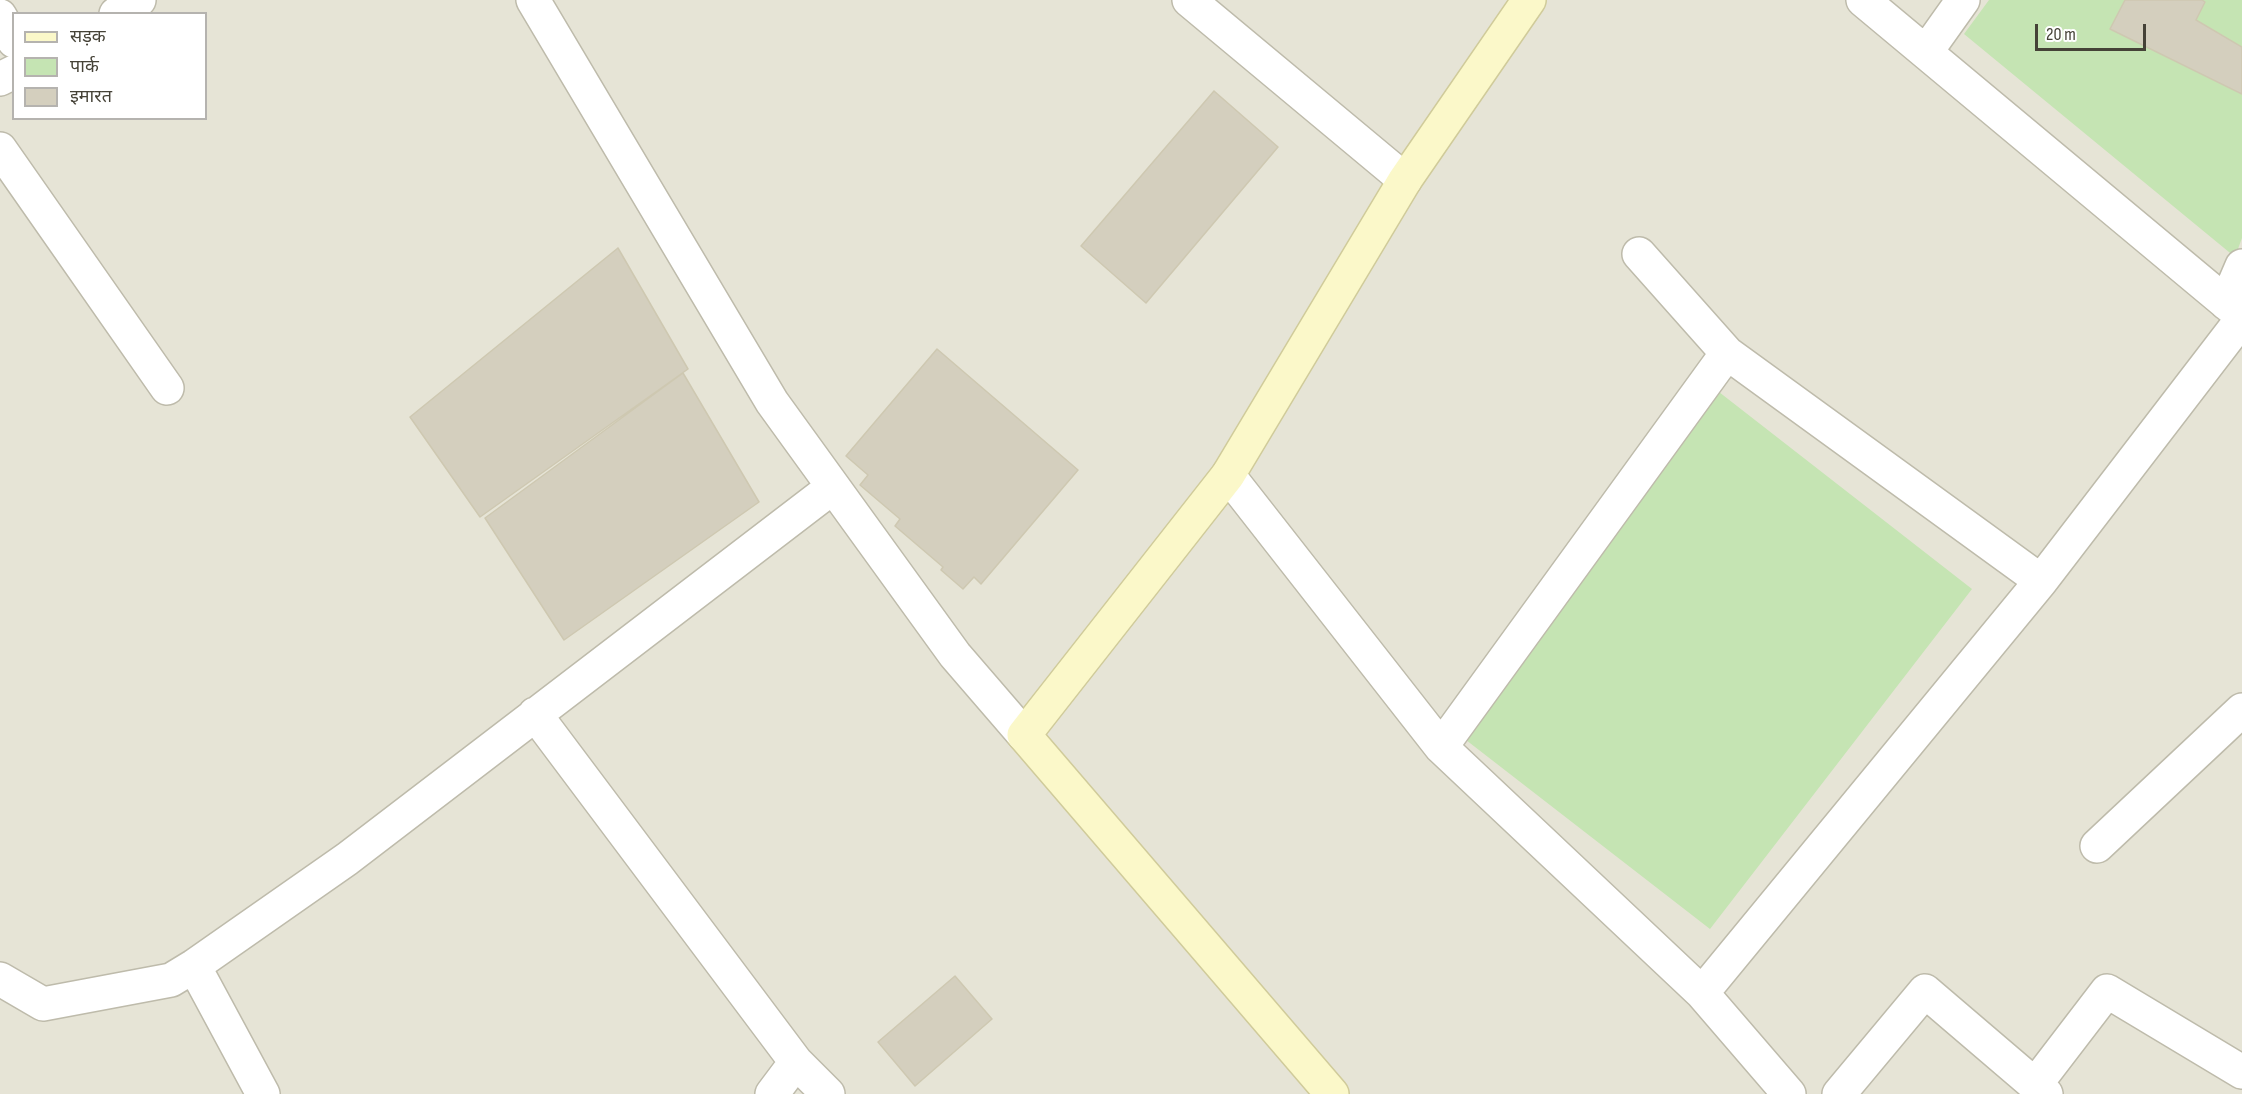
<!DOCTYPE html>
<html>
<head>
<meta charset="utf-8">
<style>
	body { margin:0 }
	#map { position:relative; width:2242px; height:1094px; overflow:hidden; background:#f3f1e8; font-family:"Sofia Sans Condensed","Noto Sans Devanagari",sans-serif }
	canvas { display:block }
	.legend { position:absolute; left:12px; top:12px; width:195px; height:108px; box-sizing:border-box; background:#fff; border:2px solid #b5b3af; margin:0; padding:8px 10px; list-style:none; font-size:18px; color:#454237 }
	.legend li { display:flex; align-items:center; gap:12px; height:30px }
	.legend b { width:30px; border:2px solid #b5b3af }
	.scale { position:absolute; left:2035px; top:24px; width:111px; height:27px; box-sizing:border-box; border:3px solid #454237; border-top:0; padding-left:8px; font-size:18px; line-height:21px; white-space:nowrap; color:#454237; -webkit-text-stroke:4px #fff; paint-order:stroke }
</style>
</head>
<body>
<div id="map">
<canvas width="2242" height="1094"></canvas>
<ul class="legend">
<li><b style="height:8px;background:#fbf8c9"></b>सड़क</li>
<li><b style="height:16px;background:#c5e4b3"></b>पार्क</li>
<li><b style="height:16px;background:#d4cfbe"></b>इमारत</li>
</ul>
<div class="scale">20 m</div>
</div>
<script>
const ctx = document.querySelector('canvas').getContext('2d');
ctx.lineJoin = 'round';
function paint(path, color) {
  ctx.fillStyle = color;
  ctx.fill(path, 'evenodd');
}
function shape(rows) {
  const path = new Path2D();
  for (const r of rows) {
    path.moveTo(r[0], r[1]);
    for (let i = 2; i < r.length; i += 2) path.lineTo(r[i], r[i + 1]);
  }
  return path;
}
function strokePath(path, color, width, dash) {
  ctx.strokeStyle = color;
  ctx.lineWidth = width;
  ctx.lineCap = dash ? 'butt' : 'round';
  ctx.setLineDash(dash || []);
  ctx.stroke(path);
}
paint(shape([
	[0,0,2242,0,2242,1094,0,1094],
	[14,14,206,14,206,118,14,118]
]), '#e6e4d6');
paint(shape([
	[1989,0,2242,0,2242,238,2235,257,1964,34],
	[1719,392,1972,589,1710,929,1457,733]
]), '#c5e4b3');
const building = shape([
	[2125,0,2202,0,2205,2,2196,20,2242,47,2242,94,2110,29,2125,0],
	[1214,91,1278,147,1146,303,1081,246,1214,91],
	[618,248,688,369,480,517,410,417,618,248],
	[937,349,1078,470,981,584,974,577,963,589,941,570,943,567,895,526,900,519,860,485,868,475,846,456,937,349],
	[683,373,759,502,564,640,485,518,683,373],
	[955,976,992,1019,915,1086,878,1042,955,976]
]);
paint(building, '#d4cfbe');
strokePath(building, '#cec8b1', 1.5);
const street = shape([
	[533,0,772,402,955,655,1024,735],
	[1189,0,1405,180],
	[1863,0,2242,316],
	[116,14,139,0],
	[0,16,14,41],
	[1926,52,1963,0],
	[0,79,14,72],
	[0,149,167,388],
	[1639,254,1727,353,2041,581],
	[2226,303,2242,266],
	[1228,475,1441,747,1702,993,1789,1094],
	[535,714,796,1062,828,1094],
	[1441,747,1727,353],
	[2097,846,2242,710],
	[194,966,263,1094],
	[0,979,43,1004,171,980,194,966,347,859,833,487],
	[1702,993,2041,581,2242,319],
	[772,1094,796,1062],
	[1839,1094,1925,991,2035,1085],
	[2046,1094,2035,1085,2107,991,2242,1072]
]);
const secondary = shape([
	[1332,1094,1024,735,1228,475,1405,180,1529,0]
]);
strokePath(street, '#bebbab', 36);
strokePath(secondary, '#d0cb9a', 36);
strokePath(street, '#fff', 33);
strokePath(secondary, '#fbf8c9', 33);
</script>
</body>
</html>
